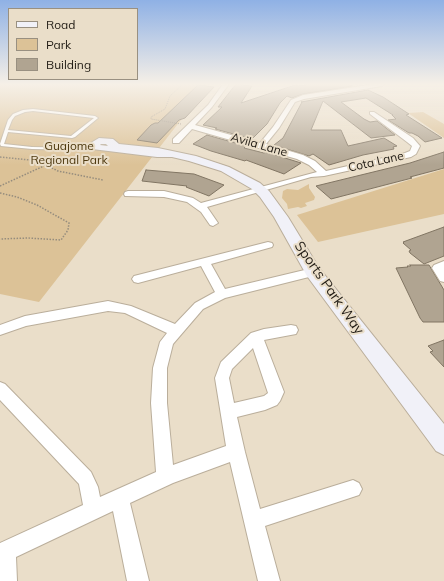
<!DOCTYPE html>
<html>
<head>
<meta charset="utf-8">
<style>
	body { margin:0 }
	#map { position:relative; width:444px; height:581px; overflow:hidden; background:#eadec9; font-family:Mulish,sans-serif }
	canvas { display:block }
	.legend { position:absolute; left:8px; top:8px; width:130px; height:72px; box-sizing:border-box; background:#eadec9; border:1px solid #999081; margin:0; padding:5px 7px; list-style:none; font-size:12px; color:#201b14 }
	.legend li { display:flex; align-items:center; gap:8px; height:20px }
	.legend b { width:20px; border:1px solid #999081 }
</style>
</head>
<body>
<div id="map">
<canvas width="444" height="581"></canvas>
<ul class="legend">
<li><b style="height:5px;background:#f1f1f8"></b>Road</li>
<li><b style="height:11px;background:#dcc297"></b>Park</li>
<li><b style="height:11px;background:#b0a491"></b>Building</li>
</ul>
</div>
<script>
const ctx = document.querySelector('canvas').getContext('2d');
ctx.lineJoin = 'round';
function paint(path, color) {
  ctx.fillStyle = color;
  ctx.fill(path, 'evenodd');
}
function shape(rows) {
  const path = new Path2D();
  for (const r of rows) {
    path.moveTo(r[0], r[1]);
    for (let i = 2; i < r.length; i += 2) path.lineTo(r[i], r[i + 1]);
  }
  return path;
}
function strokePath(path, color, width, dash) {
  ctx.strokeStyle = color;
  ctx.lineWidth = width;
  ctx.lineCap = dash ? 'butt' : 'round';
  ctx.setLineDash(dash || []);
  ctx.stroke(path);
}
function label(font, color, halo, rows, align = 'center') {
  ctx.font = font + ' Mulish,sans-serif';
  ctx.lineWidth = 4;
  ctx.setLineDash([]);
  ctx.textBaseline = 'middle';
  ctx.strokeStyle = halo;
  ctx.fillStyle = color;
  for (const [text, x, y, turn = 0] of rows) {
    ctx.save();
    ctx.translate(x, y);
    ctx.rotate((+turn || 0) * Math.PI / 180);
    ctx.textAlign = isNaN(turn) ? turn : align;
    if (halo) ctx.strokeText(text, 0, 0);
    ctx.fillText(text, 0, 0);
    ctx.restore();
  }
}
paint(shape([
	[0,84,209,84,39,302,0,294],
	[423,112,444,124,444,138,408,113],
	[444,169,444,214,318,242,297,215],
	[309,184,309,188,315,197,314,200,305,203,307,206,301,208,298,207,288,209,287,204,282,198,283,191,287,189,298,190]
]), '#dcc297');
const building = shape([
	[236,84,252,86,241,103,298,84,296,86,312,84,348,84,353,86,303,94,292,98,287,96,280,103,267,124,252,139,215,129,217,128,203,125,222,107,218,107,236,84],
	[198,85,214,87,185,118,179,120,157,143,137,140,151,125,155,123,158,123,198,85],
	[368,90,383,97,409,114,406,115,442,138,425,142,418,136,412,133,409,133,388,120,396,119,392,115,393,115,366,98,341,102,364,119,370,122,377,121,395,135,371,138,323,101,311,130,341,130,348,146,384,138,397,146,393,147,394,149,363,155,329,165,313,154,309,156,274,145,283,138,302,102,301,102,368,90],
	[207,135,246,146,244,148,264,153,266,152,301,163,284,174,246,160,245,161,211,151,193,144,207,135],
	[444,152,444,168,410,177,412,178,331,199,316,186,410,163,444,152],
	[146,170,194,174,224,185,209,196,186,187,187,186,142,181,146,170],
	[444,227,444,256,424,264,410,253,409,251,411,250,403,243,404,243,403,242,444,227],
	[410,265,429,265,444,290,444,322,423,322,420,318,396,268,408,267,407,266,411,266,410,265],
	[444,340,444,367,430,352,433,351,428,346,444,340]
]);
paint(building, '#b0a491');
strokePath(building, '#817563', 1);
const lane = shape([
	[33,109,95,116,98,118,75,137,72,138,8,132,4,144,32,147,86,148,96,146,98,147,86,150,32,149,1,146,0,144,8,120,13,114,23,110,33,109],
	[33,111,94,118,71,136,8,130,12,120,15,116,25,112,33,111]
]);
const street = shape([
	[223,84,229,84,212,107,195,125,260,143,273,127,291,100,303,95,374,84,384,84,382,86,304,99,295,102,279,128,266,144,303,155,315,161,326,171,405,153,410,151,412,146,407,142,370,114,370,112,374,112,413,138,420,146,416,154,411,157,324,176,311,177,207,207,218,223,213,226,210,225,201,212,187,202,164,197,125,196,124,194,125,192,128,191,164,191,193,198,201,203,317,172,309,165,297,159,192,129,179,143,173,143,173,139,208,105,223,84],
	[268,242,272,243,273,245,272,247,211,264,225,289,313,268,317,269,319,272,317,275,225,298,203,309,173,344,167,368,167,403,173,465,226,446,215,378,221,362,251,333,264,329,291,325,296,326,298,330,296,334,264,340,284,392,280,401,277,405,265,410,237,417,245,452,260,509,353,480,359,483,362,489,359,495,265,526,280,581,258,581,230,462,173,483,130,503,149,581,127,581,113,511,16,557,17,581,0,581,0,543,83,505,79,484,0,400,0,382,5,384,91,472,98,487,100,497,156,472,151,403,153,368,160,342,167,333,125,313,108,311,26,326,0,335,0,325,25,316,108,301,131,306,175,324,195,303,215,292,201,266,138,283,134,282,132,279,134,276,268,242],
	[253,348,268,393,264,396,234,403,229,378,232,369,253,348],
	[444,261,444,282,440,281,432,268,434,265,444,261]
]);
const secondary = shape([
	[99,138,113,139,119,144,158,148,196,156,229,167,260,183,269,191,288,217,319,268,444,424,444,455,436,451,307,276,274,217,260,197,252,189,221,171,189,161,172,157,157,157,92,149,89,144,99,138],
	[106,144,108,146,100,145,101,144,106,144]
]);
strokePath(lane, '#baae9b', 2);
strokePath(street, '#baae9b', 2);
strokePath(secondary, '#baae9b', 2);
strokePath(shape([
	[181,124,151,119,151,117,165,109,170,96,183,84]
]), '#958c7d', 1, [1, 1]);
strokePath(shape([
	[0,157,40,161,46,165],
	[0,186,46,165,58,171,103,180],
	[0,193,17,197,37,205,69,223,68,230,61,240,28,238,0,239]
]), '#958c7d', 1.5, [1.5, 1.5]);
paint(lane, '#fff');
paint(street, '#fff');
paint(secondary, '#f1f1f8');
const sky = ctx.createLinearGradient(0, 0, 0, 165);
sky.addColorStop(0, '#8fb1e5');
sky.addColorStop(0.51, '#f6f0e7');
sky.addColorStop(1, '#f6f0e700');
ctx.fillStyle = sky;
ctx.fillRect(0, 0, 444, 165);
label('12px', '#201b14', '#eadec9', [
	["Avila Lane",259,145,16],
	["Cota Lane",376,162,-13]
]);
label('12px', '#4e390f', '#eadec9', [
	["Guajome",69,146],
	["Regional Park",69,160]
]);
label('14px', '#201b14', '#eadec9', [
	["Sports Park Way",329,288,55]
]);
</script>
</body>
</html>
